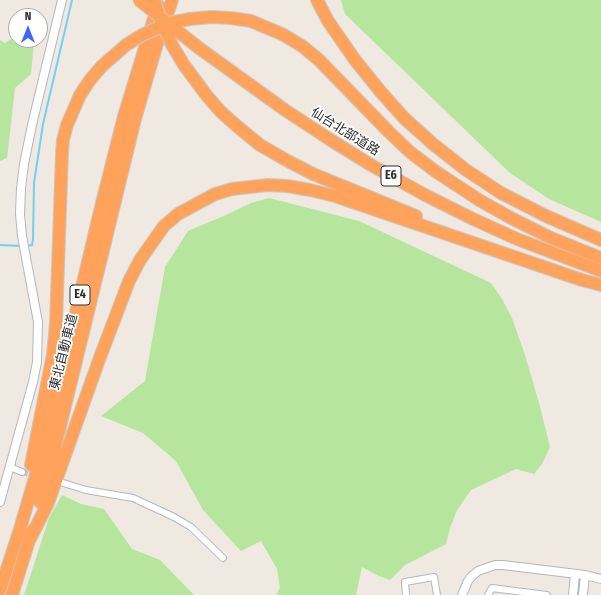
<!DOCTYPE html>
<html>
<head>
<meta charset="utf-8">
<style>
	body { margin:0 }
	#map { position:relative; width:601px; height:595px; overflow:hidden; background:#efe9e1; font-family:"Fira Sans Condensed",sans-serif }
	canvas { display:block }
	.north { position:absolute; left:8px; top:8px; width:40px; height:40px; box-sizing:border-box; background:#fff; border:1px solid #ababab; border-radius:50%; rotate:0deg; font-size:11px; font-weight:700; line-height:16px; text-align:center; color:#2e2e2e }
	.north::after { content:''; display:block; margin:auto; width:14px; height:18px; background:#4264fb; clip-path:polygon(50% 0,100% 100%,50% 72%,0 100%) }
</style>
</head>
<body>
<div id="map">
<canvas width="601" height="595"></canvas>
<div class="north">N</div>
</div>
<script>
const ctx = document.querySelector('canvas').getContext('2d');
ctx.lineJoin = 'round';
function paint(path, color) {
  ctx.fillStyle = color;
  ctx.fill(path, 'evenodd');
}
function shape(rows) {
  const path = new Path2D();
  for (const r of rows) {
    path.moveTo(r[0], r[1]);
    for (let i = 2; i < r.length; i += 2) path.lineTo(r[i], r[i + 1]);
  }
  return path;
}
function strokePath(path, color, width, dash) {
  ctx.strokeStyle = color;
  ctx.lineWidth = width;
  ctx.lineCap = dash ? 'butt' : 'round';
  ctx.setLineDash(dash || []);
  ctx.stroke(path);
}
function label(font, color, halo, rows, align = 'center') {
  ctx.font = font + ' "Fira Sans Condensed","Noto Sans JP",sans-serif';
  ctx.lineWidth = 3.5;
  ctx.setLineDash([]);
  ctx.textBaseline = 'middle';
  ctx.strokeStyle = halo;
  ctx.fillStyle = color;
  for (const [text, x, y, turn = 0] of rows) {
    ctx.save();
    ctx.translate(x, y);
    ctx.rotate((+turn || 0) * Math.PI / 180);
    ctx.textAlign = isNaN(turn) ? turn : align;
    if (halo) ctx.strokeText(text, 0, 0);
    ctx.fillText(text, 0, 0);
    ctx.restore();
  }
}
paint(shape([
	[341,0,601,0,601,222,549,199,510,173,345,14],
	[16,36,16,40,32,40,34,42,31,74,15,88,7,158,0,161,0,40,5,43],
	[269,198,359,221,491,283,502,299,512,318,525,355,539,403,550,447,542,464,534,474,516,469,471,490,457,510,450,528,446,544,405,565,390,580,379,576,362,567,356,595,276,595,280,588,277,569,261,541,241,551,203,510,176,461,143,433,101,416,145,381,165,267,188,231,226,215,251,203],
	[62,495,81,504,104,509,132,549,160,560,194,595,24,595,49,518]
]), '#b6e59e');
strokePath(shape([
	[0,245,21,246],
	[25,246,32,245,33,239,34,183,43,124,72,0]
]), '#75cff0', 2);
strokePath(shape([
	[22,472,37,476]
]), '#c8c4bd', 6, [6, 3]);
const minor = shape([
	[10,467,22,472],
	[60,482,86,490,133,498,174,517,191,527,223,558],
	[406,595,405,582,434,577,437,595],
	[488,595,492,588,547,595]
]);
const tertiary = shape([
	[0,502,33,382,37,362,38,322,22,236,20,214,21,188,24,164,32,125,62,0],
	[462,595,468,581,472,576,478,571,495,565,503,565,585,575,601,579],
	[573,595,575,574],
	[583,595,585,575]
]);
const motorway = shape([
	[317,0,328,21,355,60,380,91,404,118,433,144,466,170,501,193,546,216,601,240],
	[190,19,211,17,231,18,251,21,284,35,302,46,319,60,389,132,410,152,435,171,479,200,511,218,551,238,601,258],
	[172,45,184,65,207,96,221,112,238,127,260,145,286,160,313,174,416,216],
	[199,48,285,110,329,139,371,165,425,195,473,219,517,239,601,271],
	[31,465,53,354,56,323,62,153,63,140,67,125,80,95,90,80,102,66],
	[40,502,57,439,135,119,156,47,172,0],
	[30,539,48,503,99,360,129,281,140,260,164,226,178,214,215,194,232,189,268,185,287,186,310,190,335,196,582,280,601,285],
	[0,590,20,529,43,450,102,203,124,116,158,5],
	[12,595,32,531]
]);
strokePath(minor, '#b4b7c1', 8);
strokePath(tertiary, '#b4b7c1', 10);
strokePath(motorway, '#c9c9c9', 14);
strokePath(minor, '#fff', 6);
strokePath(tertiary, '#fff', 8);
strokePath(motorway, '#ffa35c', 12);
const motorwayBridge = shape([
	[139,0,199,48],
	[154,0,161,21,172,45],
	[102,66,126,45,142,35,169,23,190,19]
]);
strokePath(motorwayBridge, '#c9c9c9', 14, []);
strokePath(motorwayBridge, '#ffa35c', 12);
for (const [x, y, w] of [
	[391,176,20],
	[80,295,20]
]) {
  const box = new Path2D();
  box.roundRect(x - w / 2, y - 10, w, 20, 3);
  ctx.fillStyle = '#fff';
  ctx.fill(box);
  strokePath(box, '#2e2e2e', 1);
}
label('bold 12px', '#2e2e2e', null, [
	["E6",391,176],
	["E4",80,295]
]);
label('13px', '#2e2e2e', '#fff', [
	["仙台北部道路",345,132,32],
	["東北自動車道",64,352,-76]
]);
</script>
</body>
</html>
